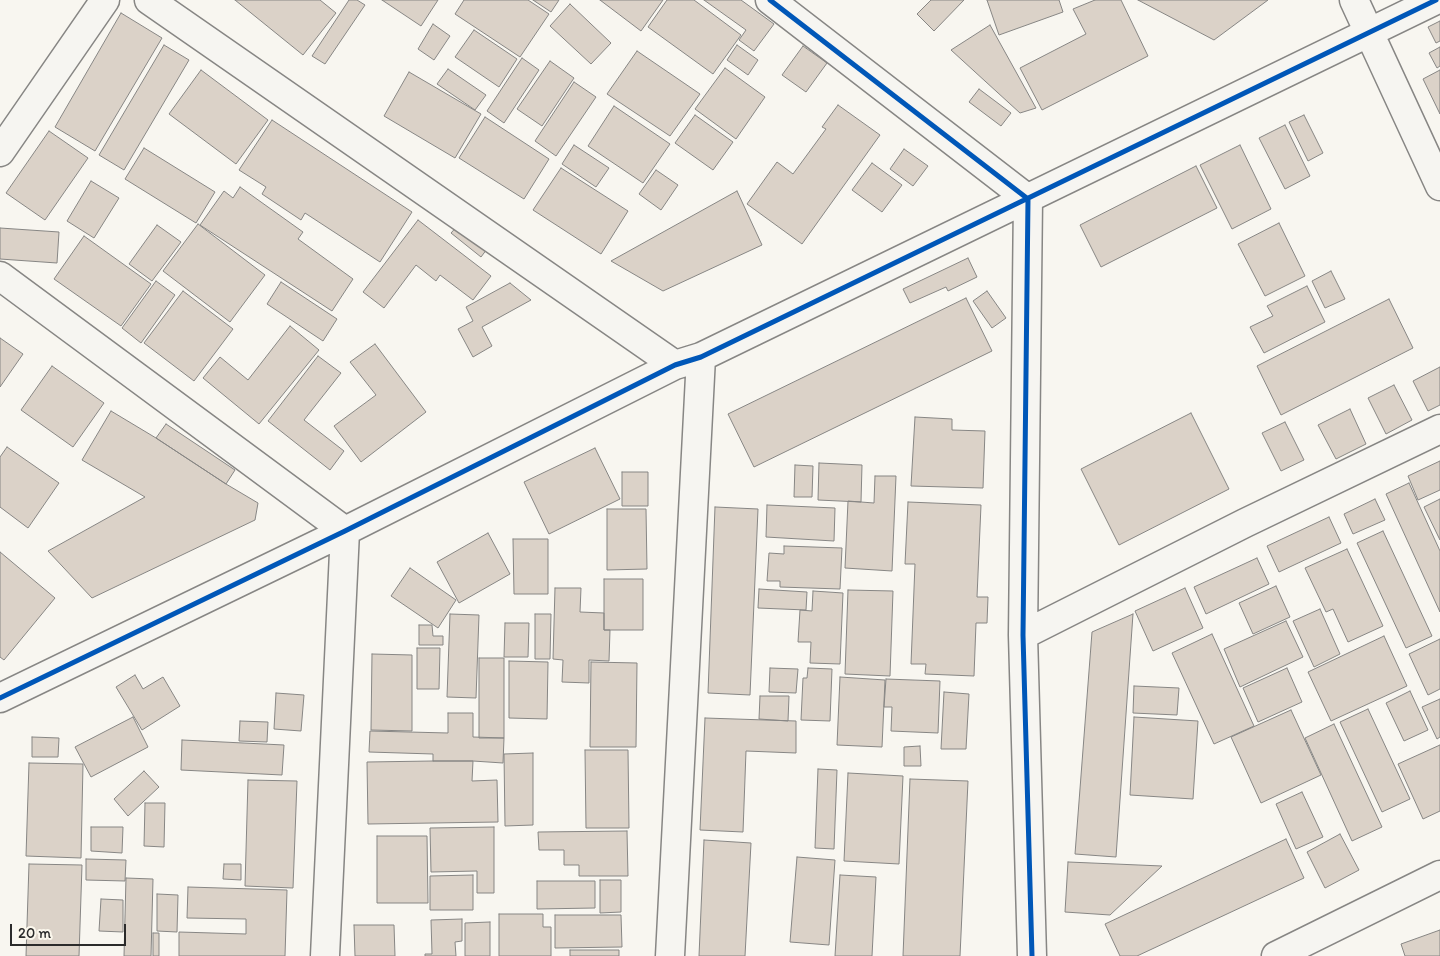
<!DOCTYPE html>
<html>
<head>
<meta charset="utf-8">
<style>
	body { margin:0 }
	#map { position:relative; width:1440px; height:956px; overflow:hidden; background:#f8f6f0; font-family:Itim,sans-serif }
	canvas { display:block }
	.scale { position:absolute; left:10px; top:924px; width:116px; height:22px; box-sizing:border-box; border:2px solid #2b2b2b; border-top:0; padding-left:6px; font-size:15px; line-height:18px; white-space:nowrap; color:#2b2b2b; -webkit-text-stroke:4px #fbf7ec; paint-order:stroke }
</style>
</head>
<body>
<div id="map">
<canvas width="1440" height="956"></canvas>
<div class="scale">20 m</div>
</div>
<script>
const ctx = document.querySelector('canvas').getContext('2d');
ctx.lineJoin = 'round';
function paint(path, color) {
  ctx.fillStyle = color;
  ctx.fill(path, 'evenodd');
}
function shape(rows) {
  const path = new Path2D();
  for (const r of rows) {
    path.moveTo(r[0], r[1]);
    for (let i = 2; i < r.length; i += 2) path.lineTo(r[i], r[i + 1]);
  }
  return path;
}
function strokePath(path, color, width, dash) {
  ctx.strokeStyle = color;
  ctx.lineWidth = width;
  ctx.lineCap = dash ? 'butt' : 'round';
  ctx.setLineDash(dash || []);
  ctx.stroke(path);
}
const building = shape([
	[235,0,320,0,336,13,303,55,235,0],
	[349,0,357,0,365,5,325,64,312,56,349,0],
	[382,0,438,0,421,26,382,0],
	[464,0,528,0,549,14,520,57,455,14,464,0],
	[533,0,559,0,551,12,533,0],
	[600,0,663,0,641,31,600,0],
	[667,0,694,0,741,35,713,74,648,27,667,0],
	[704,0,741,0,774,24,754,51,739,40,746,30,704,0],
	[931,0,964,0,934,31,917,14,931,0],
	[987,0,1059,0,1063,12,999,35,987,0],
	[1095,0,1121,0,1148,56,1042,110,1020,68,1086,34,1073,9,1095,0],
	[1138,0,1268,0,1214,40,1138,0],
	[570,4,611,43,591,64,550,26,570,4],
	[121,13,162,38,95,151,55,127,121,13],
	[1440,21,1440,41,1436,43,1428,27,1440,21],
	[433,24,450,36,434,60,418,49,433,24],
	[990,25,1036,108,1020,113,951,50,990,25],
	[474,30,517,59,499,87,455,57,474,30],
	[164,45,189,60,124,170,99,155,164,45],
	[737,45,758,60,748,75,727,60,737,45],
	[803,46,827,63,806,92,782,75,803,46],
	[1440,47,1440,66,1437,68,1429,53,1440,47],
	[637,51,700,94,670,136,607,94,637,51],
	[522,58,539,70,504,123,487,111,522,58],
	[550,61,574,78,542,126,517,109,550,61],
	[725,68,765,97,736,139,695,109,725,68],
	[448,69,486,95,475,110,437,84,448,69],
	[201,70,268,120,236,164,169,114,201,70],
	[1440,70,1440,114,1423,79,1440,70],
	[409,72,481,114,455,158,384,116,409,72],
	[574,82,596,97,556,156,535,141,574,82],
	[979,89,1011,113,1001,126,969,102,979,89],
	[838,105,880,135,802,244,747,204,777,162,793,174,826,129,822,127,838,105],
	[614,106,670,144,643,183,588,146,614,106],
	[695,115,733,142,713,170,675,143,695,115],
	[1304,115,1323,153,1308,161,1289,122,1304,115],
	[485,117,549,159,524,199,459,158,485,117],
	[272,120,412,212,380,262,305,213,301,220,262,194,266,187,239,170,272,120],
	[1285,125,1310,176,1285,189,1259,138,1285,125],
	[49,131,88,158,45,220,6,193,49,131],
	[574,145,609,168,596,187,562,164,574,145],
	[1240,145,1271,209,1232,229,1200,165,1240,145],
	[144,148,215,192,196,223,125,179,144,148],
	[904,149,928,166,913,186,890,169,904,149],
	[872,163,902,185,882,212,852,190,872,163],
	[1196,166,1217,208,1101,267,1080,225,1196,166],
	[561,168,628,211,601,254,533,210,561,168],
	[656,170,678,185,661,210,639,194,656,170],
	[91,181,119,198,94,238,67,221,91,181],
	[240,187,303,232,298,239,353,279,332,311,200,225,224,191,233,198,240,187],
	[737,191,762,245,663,291,611,261,737,191],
	[418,220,491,276,473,300,440,275,436,281,416,265,384,308,363,292,418,220],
	[461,222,490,245,481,257,451,233,461,222],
	[1279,223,1305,276,1265,296,1238,244,1279,223],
	[198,224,265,275,230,322,163,271,198,224],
	[157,225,181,242,152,281,129,264,157,225],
	[0,228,59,232,57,263,0,259,0,228],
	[84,236,151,284,121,326,54,279,84,236],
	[968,258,977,277,948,291,946,287,910,303,903,289,968,258],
	[1331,271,1345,299,1325,308,1312,281,1331,271],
	[156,281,175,295,141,343,122,328,156,281],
	[281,282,337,319,323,341,267,304,281,282],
	[510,283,531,300,482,327,492,346,473,357,458,329,473,321,466,307,510,283],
	[1307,286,1325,322,1264,353,1250,327,1273,316,1267,306,1307,286],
	[183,291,233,329,194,381,144,343,183,291],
	[987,291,1006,318,992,328,973,301,987,291],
	[966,298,992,351,754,467,728,414,966,298],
	[1389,299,1413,348,1281,415,1257,366,1389,299],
	[290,326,319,350,259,424,203,378,220,357,248,380,290,326],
	[0,338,23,354,0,387,0,338],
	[375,344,426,412,361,462,334,426,376,395,350,362,375,344],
	[318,356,341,373,304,420,344,451,330,470,268,421,318,356],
	[52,366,104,403,73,447,21,410,52,366],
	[1440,367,1440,405,1428,411,1413,381,1440,367],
	[1394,385,1412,420,1386,434,1368,398,1394,385],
	[1350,409,1366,444,1336,459,1318,425,1350,409],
	[111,411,156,438,226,484,258,503,255,520,92,598,48,551,145,497,82,460,111,411],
	[1191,413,1229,489,1119,545,1081,469,1191,413],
	[915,417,952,419,952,430,985,431,983,488,911,486,915,417],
	[1285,422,1304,460,1281,471,1262,433,1285,422],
	[166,424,235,470,226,484,156,438,166,424],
	[7,447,59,483,28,528,0,507,0,457,7,447],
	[595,448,620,499,549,534,524,482,595,448],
	[1440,461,1440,490,1418,500,1408,476,1440,461],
	[819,463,862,465,861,502,818,500,819,463],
	[795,465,813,466,812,497,794,497,795,465],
	[622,472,648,472,648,506,622,506,622,472],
	[875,476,896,476,892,571,845,568,848,501,874,503,875,476],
	[1409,483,1440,551,1440,612,1386,494,1409,483],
	[1375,499,1385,520,1353,534,1344,514,1375,499],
	[1440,499,1440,540,1424,507,1440,499],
	[908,502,981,505,977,597,988,597,987,623,976,623,974,676,925,674,926,664,911,664,915,564,905,564,908,502],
	[767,505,835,508,834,541,766,537,767,505],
	[715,507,758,509,750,695,708,693,715,507],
	[607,509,646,509,647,569,607,570,607,509],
	[1329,517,1341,543,1279,572,1267,546,1329,517],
	[1383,531,1432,636,1406,648,1357,543,1383,531],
	[488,533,510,574,459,603,437,562,488,533],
	[513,539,548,539,548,594,514,594,513,539],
	[784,546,842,548,840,589,780,587,780,581,767,581,769,553,784,554,784,546],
	[1347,549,1383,626,1348,642,1333,609,1326,612,1305,568,1347,549],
	[0,552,55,598,4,660,0,657,0,552],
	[1257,558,1269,584,1206,614,1194,587,1257,558],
	[410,568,456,600,438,628,391,596,410,568],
	[604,579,643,579,643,630,604,630,604,579],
	[1276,586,1290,617,1253,634,1239,603,1276,586],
	[555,588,581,588,580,612,604,613,604,630,610,630,609,661,589,660,589,683,562,682,563,660,553,659,555,588],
	[1185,588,1203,628,1153,651,1135,611,1185,588],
	[759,589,807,592,806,610,758,608,759,589],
	[848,590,893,591,890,676,845,674,848,590],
	[813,591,843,593,840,664,810,663,811,642,798,642,800,610,812,611,813,591],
	[1320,609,1340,654,1314,667,1293,621,1320,609],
	[450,614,479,615,476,698,447,697,450,614],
	[535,614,551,614,550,659,535,659,535,614],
	[1133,614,1116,857,1075,854,1092,632,1133,614],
	[1286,621,1303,657,1240,687,1224,649,1286,621],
	[505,623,529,623,528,657,504,657,505,623],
	[419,625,432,625,433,636,443,636,443,645,419,645,419,625],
	[1212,634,1254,726,1214,744,1172,653,1212,634],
	[1384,636,1407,686,1331,721,1308,672,1384,636],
	[1440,639,1440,689,1428,695,1409,654,1440,639],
	[417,648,440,648,439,689,417,689,417,648],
	[372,654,412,655,412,731,371,730,372,654],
	[479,658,504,658,504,738,479,738,479,658],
	[509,661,548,662,547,719,509,718,509,661],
	[591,662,637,663,636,747,590,747,591,662],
	[770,668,798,669,796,693,769,692,770,668],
	[808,668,832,669,830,721,801,720,803,678,807,678,808,668],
	[1287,668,1302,702,1258,722,1243,688,1287,668],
	[135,675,143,689,163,677,180,706,142,730,116,687,135,675],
	[840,677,885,680,882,747,837,745,840,677],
	[886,679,940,681,938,733,891,731,892,707,884,707,886,679],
	[1134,686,1179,688,1177,715,1133,713,1134,686],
	[1410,691,1428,730,1404,741,1386,703,1410,691],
	[944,692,969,694,966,749,941,749,944,692],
	[276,693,304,695,301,731,274,729,276,693],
	[760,696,789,696,788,721,759,719,760,696],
	[1440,699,1440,737,1437,739,1422,707,1440,699],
	[1368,709,1410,799,1382,812,1340,722,1368,709],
	[1291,710,1321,775,1261,803,1231,737,1291,710],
	[448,713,473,713,473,737,504,738,503,763,473,761,433,761,433,754,369,752,370,731,448,733,448,713],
	[133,717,148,747,91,777,75,747,133,717],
	[1134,717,1198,721,1193,799,1130,795,1134,717],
	[705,718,796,721,796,753,746,751,743,832,700,830,705,718],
	[240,721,268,722,267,742,239,741,240,721],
	[1334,724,1382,827,1352,841,1305,738,1334,724],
	[32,737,59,738,58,757,32,757,32,737],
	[182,740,284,745,282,775,181,770,182,740],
	[1440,745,1440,811,1423,819,1398,764,1440,745],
	[920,746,921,766,904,766,904,747,920,746],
	[585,750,628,750,629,828,586,828,585,750],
	[533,753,533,825,505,826,504,754,533,753],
	[433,761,473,761,472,781,497,780,498,822,368,824,367,762,433,761],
	[29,763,83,764,81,858,26,856,29,763],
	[818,769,837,770,834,849,815,848,818,769],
	[144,771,159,787,128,816,114,799,144,771],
	[848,773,903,776,899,864,844,861,848,773],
	[910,779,968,781,960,956,903,956,910,779],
	[248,780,297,781,293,888,245,886,248,780],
	[1302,792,1323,837,1296,849,1276,804,1302,792],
	[145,803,165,803,164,847,144,846,145,803],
	[91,827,123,827,122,853,91,851,91,827],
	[494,827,494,893,477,893,477,871,431,872,430,828,494,827],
	[627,831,628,876,579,876,579,865,564,865,564,850,539,850,538,832,627,831],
	[1340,834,1359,870,1325,888,1307,852,1340,834],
	[377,836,427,836,428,903,377,903,377,836],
	[1286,839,1304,878,1137,956,1120,956,1105,924,1286,839],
	[704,840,751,843,745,956,699,956,704,840],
	[797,857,835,860,829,945,790,942,797,857],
	[86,859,126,860,125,881,86,880,86,859],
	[1068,862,1162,866,1110,915,1065,912,1068,862],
	[29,864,82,865,79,956,26,956,29,864],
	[224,864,241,864,241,880,223,879,224,864],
	[473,875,473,910,430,910,430,876,473,875],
	[840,875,876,877,872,956,835,956,840,875],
	[126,878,153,879,151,956,124,956,126,878],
	[600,880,621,880,621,912,600,913,600,880],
	[537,881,595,881,595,908,537,909,537,881],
	[188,887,287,890,285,956,179,956,179,932,246,934,246,919,187,918,188,887],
	[157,894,178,895,177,932,157,931,157,894],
	[101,899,123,900,123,932,99,931,101,899],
	[499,914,543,914,543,927,551,927,551,956,499,956,499,914],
	[555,915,621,915,622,947,555,948,555,915],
	[462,919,462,941,455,942,456,956,425,956,425,954,432,954,431,920,462,919],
	[490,922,490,956,465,956,465,923,490,922],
	[354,925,394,925,395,956,355,956,354,925],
	[1440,930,1440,956,1405,956,1401,944,1440,930],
	[153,933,159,933,159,956,153,956,153,933],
	[570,950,619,950,619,956,570,956,570,950]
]);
paint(building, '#dbd2c8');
strokePath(building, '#878684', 1);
const minor = shape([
	[149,0,675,365],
	[770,0,1028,199,1023,635,1032,956],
	[1354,0,1440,186],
	[0,152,105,0],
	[0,276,345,531,325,956],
	[1023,635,1245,523,1440,429],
	[0,698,345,531,675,365,701,357,1436,0],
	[670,956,701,357],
	[1276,956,1440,875]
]);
strokePath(minor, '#878684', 31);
strokePath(minor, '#f6f5f1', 28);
strokePath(shape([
	[770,0,1028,199,1023,635,1032,956],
	[0,698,345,531,675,365,701,357,1436,0]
]), '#0057b8', 5);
</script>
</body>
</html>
